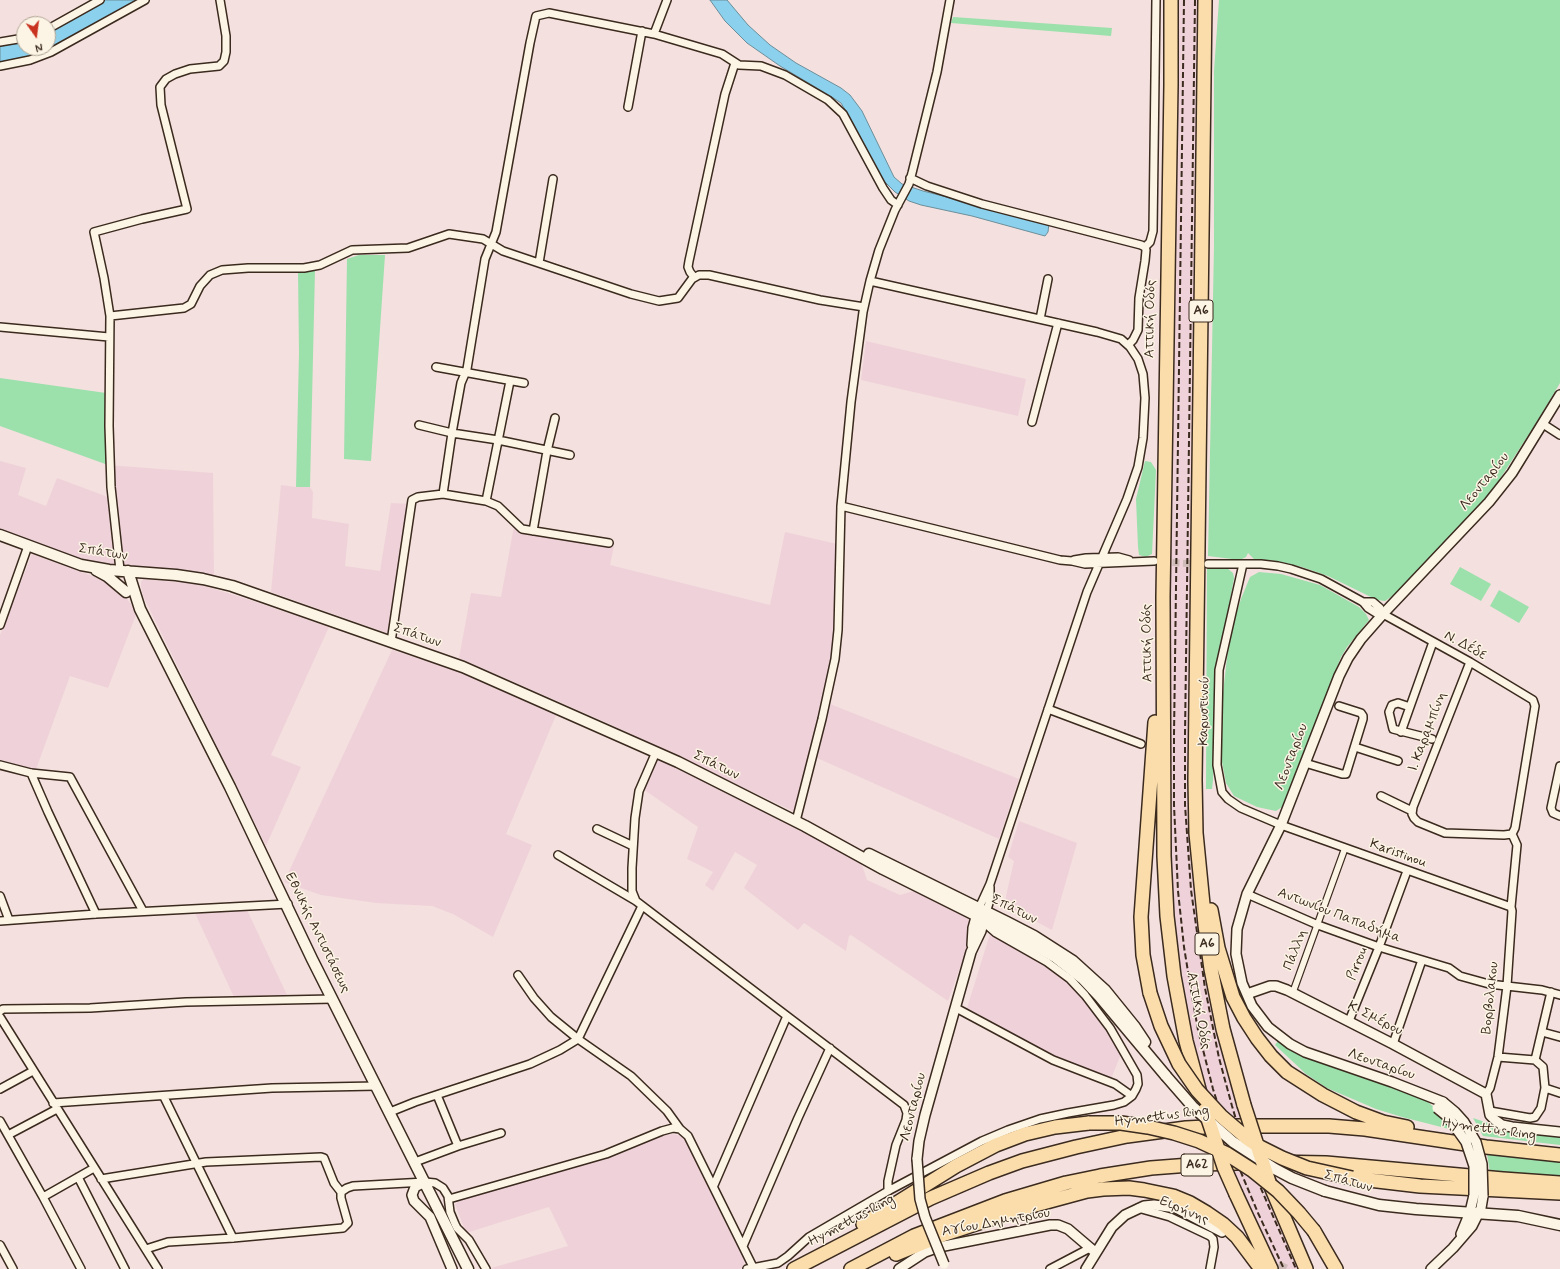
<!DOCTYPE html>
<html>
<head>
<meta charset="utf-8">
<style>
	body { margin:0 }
	#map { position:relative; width:1560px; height:1269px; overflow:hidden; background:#f4e0de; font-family:Mynerve,sans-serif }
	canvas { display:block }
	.north { position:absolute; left:16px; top:16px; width:40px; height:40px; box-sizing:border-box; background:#fcf5e5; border:1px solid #afa495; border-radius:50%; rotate:166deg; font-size:11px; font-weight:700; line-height:16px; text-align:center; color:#3b2a1e }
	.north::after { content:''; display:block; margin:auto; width:14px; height:18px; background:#c8321e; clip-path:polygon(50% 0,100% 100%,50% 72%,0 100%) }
</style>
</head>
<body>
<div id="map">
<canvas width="1560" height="1269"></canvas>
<div class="north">N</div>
</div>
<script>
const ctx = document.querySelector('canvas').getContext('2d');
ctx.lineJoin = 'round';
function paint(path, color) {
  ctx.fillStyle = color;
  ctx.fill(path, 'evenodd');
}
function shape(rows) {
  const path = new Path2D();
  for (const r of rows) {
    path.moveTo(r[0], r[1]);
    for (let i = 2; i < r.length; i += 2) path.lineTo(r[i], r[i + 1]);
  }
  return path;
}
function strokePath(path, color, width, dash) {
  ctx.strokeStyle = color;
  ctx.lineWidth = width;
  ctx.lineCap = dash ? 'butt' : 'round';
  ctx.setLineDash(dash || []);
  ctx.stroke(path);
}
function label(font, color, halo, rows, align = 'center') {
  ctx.font = font + ' Mynerve,sans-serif';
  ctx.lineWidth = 3;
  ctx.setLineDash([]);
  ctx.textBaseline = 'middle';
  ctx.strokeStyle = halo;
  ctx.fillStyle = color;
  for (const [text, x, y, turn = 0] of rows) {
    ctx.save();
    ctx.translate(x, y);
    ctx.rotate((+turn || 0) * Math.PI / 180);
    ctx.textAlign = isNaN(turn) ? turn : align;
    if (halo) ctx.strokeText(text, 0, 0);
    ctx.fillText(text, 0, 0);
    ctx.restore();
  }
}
paint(shape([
	[1178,0,1199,0,1188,690,1188,762,1190,828,1199,926,1221,1043,1242,1128,1205,1092,1189,1020,1183,980,1176,931,1173,884,1170,838,1170,573],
	[866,341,1026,379,1018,416,861,380],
	[0,461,26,468,18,495,46,506,57,478,108,497,108,465,213,473,214,576,180,570,108,569,0,532],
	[281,485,296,487,310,487,313,492,312,518,349,524,345,566,380,571,391,503,410,504,390,634,271,592],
	[514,526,521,532,614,546,610,565,770,605,785,532,837,544,835,634,828,682,795,812,605,722,459,658,471,593,501,597],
	[32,554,106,581,121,591,137,612,108,688,70,676,35,772,0,763,0,635],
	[143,579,198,584,250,600,329,627,271,755,301,767,266,846,143,596,141,586,141,582],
	[392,650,454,670,557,713,506,834,532,845,493,937,453,914,432,906,376,903,321,895,284,882],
	[830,704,1019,779,999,839,817,758],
	[657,758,860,859,867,880,900,895,918,890,968,918,972,922,970,940,948,1001,851,935,849,936,846,951,804,923,798,930,744,888,757,865,735,852,713,891,705,885,713,872,687,859,698,827,643,789],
	[1019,821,1077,843,1052,930,1009,907,1006,903,1006,896,1014,861,1008,857],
	[247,910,288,997,234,997,194,911],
	[990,934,1047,964,1062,974,1098,1014,1121,1054,1111,1079,1050,1054,967,1008],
	[672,1134,686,1137,746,1259,742,1268,739,1269,488,1269,568,1246,549,1207,466,1233,455,1204,458,1201,561,1170,616,1156,660,1136],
	[1226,1159,1265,1185,1302,1269,1279,1269]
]), '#efd2d9');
paint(shape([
	[1219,0,1560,0,1560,383,1533,428,1490,494,1475,512,1398,592,1385,601,1377,600,1328,576,1302,567,1277,561,1254,559,1248,553,1246,557,1240,560,1208,556,1214,247,1214,71],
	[953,17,1112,28,1111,36,951,23],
	[359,255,385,255,371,461,344,459,347,259],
	[315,270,310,487,296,487,299,353,298,272],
	[0,378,106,393,108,465,0,426],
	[1145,461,1151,462,1156,470,1152,554,1146,557,1139,555,1138,547,1136,499],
	[1460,567,1491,584,1481,601,1450,584],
	[1207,568,1227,568,1233,573,1234,578,1215,683,1213,780,1212,789,1206,789],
	[1259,572,1281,574,1320,585,1359,607,1366,614,1369,620,1347,647,1341,657,1282,807,1276,811,1257,807,1234,796,1226,783,1222,762,1221,711,1227,658,1234,620,1241,599,1250,577],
	[1499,590,1529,607,1519,623,1490,606],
	[1280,1038,1412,1093,1427,1101,1439,1112,1457,1131,1402,1117,1376,1109,1327,1088,1306,1074,1275,1045],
	[1473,1118,1506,1129,1560,1135,1560,1145,1483,1136],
	[1487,1154,1525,1159,1560,1161,1560,1177,1490,1173]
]), '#9ce0ac');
const water = shape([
	[103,0,139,0,38,55,0,62,0,46,24,41,24,48,48,48,48,31,103,0],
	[710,0,727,0,748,25,770,45,796,63,841,88,850,95,862,111,894,177,902,184,923,191,1049,223,1048,232,1045,236,972,216,921,205,909,201,895,192,879,176,853,123,841,103,832,97,780,66,747,43,725,21,710,0]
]);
paint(water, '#8bd0ec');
strokePath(water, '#6b8e9a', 1);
strokePath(shape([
	[1162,562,1199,564]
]), '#cfbcb8', 7, [7, 3.5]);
strokePath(shape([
	[1266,1259,1286,1269]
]), '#cfbcb8', 9, [9, 4.5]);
const pedestrian = shape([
	[1293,992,1345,848]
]);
const minor = shape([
	[220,0,226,36,226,52,224,61,219,66,190,69,175,74,166,79,160,87,161,105,187,209,142,219,94,232,104,278,110,316,184,308,191,304,200,286,210,275,222,270,248,268,304,268,320,265,352,250,408,248,449,234,483,239,503,251,631,294,659,301,678,298,692,279,699,275,709,275,820,300,864,307],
	[48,29,100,0],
	[654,34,667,0],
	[0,42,24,38],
	[0,66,30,60,51,52,145,0],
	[628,107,642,31],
	[910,178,927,186,982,204,1141,245,1145,247,1146,250,1145,261,1139,298,1138,330,1133,340,1128,345],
	[1145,247,1150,242,1153,231,1156,0],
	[539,263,553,179],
	[694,277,690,272,688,267,689,261,725,94,735,63],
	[870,281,1097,332,1121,339,1130,347,1138,359,1143,374,1145,398,1143,438,1138,467,1127,499,1087,592,990,884,979,908],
	[110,316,109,426,111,487,120,570],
	[1040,319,1048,279],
	[0,327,109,337],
	[436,367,524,383],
	[1032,422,1058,323],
	[1543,424,1560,435],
	[419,425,452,433,498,440,570,455],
	[443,494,486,501,498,506,522,529,609,543],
	[486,501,510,381],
	[841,506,1060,560,1072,561,1085,564,1154,561],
	[533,531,547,451,555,418],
	[1074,560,1086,558,1118,557,1129,560],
	[1208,564,1261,564,1278,566,1291,569,1321,579,1363,602,1368,608,1376,613,1379,612,1383,614,1470,662,1533,700,1535,706,1515,828,1512,834],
	[1243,564,1219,670,1217,765,1222,792,1228,799,1241,808,1281,825,1511,907,1512,911,1507,986,1498,1057,1490,1088,1486,1094],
	[1363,602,1373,602,1380,608,1379,612],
	[0,625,28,546],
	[391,642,412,500,418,497,443,494,452,433,461,383,467,369,485,259,496,232,530,43,536,16,549,13,654,34,722,54,739,65,761,66,785,75,828,100,843,114,883,188,891,200,898,205],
	[1470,662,1413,807,1412,814,1414,818,1418,822,1445,833,1504,835,1512,834],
	[1410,707,1398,703,1392,705,1389,712,1393,729,1432,739],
	[1048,709,1141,744],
	[1401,732,1433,642],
	[1355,747,1398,761],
	[1305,763,1342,774,1346,774,1363,719,1363,716,1361,713,1339,706],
	[0,765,31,773,70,777,143,911],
	[1560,766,1551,808,1553,813,1560,816],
	[31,773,48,812,96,914],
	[1381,796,1412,811],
	[796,821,822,719,835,659,838,630,841,506,851,402,863,312,870,281,879,250,895,210,909,184,912,173,937,72,950,0],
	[597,829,633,846],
	[558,855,636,901,787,1016],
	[1247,894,1318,925,1379,947,1449,968,1460,976,1489,984,1542,990,1560,995],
	[0,896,9,920],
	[636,901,632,891,632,868,635,818,639,791,656,752],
	[1511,907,1517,845,1512,834],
	[0,921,96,914,288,904],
	[518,975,534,998,551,1017,578,1039,642,906],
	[956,1008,1053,1060,1115,1084,1132,1096],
	[0,1011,3,1009,90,1008,186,1002,333,999],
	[0,1017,158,1269],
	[1349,1021,1379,947,1407,871],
	[1542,1032,1560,1037],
	[1393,1044,1422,960],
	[1498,1057,1535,1060,1543,1067,1545,1088,1560,1093],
	[1535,1060,1551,992],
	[0,1089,33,1071],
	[437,1095,458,1146],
	[164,1097,233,1238],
	[53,1103,272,1088,377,1086],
	[1490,1111,1530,1118,1535,1117,1541,1108,1545,1088],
	[390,1112,415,1102,530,1064,560,1050,578,1039,631,1076,667,1111,680,1129],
	[0,1121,43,1197,81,1269],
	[8,1135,57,1109],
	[415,1162,458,1146,501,1133],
	[78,1177,125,1269],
	[101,1179,206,1162,321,1157,324,1158,334,1183,341,1192],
	[714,1185,787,1016,904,1105,907,1113,906,1120,896,1145,888,1181,888,1191],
	[43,1197,94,1168],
	[449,1199,606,1154,662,1131,673,1128,680,1129,688,1136,753,1267],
	[1138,1208,1170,1217,1210,1236,1213,1239,1214,1247,1210,1269],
	[0,1245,13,1269],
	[743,1246,798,1118,830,1048],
	[146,1249,168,1242,233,1238,343,1228,348,1223,341,1198,341,1192,347,1188,353,1186,425,1182,435,1183,443,1188,448,1196,450,1212,455,1224,457,1228,469,1240,486,1269],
	[747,1269,778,1263,788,1256,809,1237,888,1191,982,1141,1008,1130,1040,1119,1068,1113,1114,1105,1124,1102,1132,1096,1136,1089,1138,1084,1137,1075,1110,1028,1085,995,1070,979,1047,962,996,933,988,926,984,919,990,900,990,887],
	[1050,1269,1090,1248]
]);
const tertiary = shape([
	[972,945,973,928,978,910],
	[1247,994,1270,986,1276,986,1287,990,1393,1044,1486,1094,1490,1115,1495,1120,1502,1125,1512,1127,1560,1132],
	[1443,1102,1392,1082,1305,1052,1290,1044,1268,1027,1252,1006,1242,983,1236,954,1237,929,1247,894,1281,825,1339,676,1348,658,1361,639,1383,614,1489,502,1512,473,1560,395],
	[917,1159,919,1141,925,1115,971,952,981,931,984,919],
	[425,1182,415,1187,412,1195,414,1201,430,1217,452,1269],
	[1461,1234,1470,1212,1474,1195],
	[899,1269,925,1252,939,1247,1050,1225,1058,1225,1068,1229,1095,1252],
	[1086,1269,1112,1227,1125,1215,1144,1206,1154,1205,1176,1208,1222,1232],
	[1431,1269,1453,1248,1472,1226,1481,1208,1483,1196]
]);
const secondary = shape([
	[0,535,81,565,109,570,176,575,203,579,232,586,463,667,678,762,805,826,883,869,1003,929,1055,957,1083,979,1099,996,1166,1076],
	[96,570,107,576,126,592],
	[128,571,140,609,230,787,312,959,468,1269],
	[869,854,1007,922,1034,936,1073,961,1105,990,1135,1027,1145,1042],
	[1325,1191,1379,1205,1416,1209,1518,1216,1560,1225]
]);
const motorway = shape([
	[1171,0,1171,85,1163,597,1164,856,1167,916,1174,976,1186,1041,1200,1093],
	[1205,0,1195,780,1196,833,1205,925,1211,969,1223,1029,1244,1105],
	[1211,910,1218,948,1233,997,1244,1018,1257,1038,1271,1056,1287,1072,1323,1095,1356,1112,1383,1122,1407,1127],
	[1150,993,1143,955,1141,917,1155,722],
	[1352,1178,1420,1186,1560,1193],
	[1269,1182,1306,1269],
	[1236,1194,1271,1269],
	[863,1224,956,1166,996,1145,1025,1134,1055,1127,1089,1123],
	[1314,1231,1336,1269],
	[896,1254,945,1234,1028,1207,1087,1191,1103,1189,1129,1188,1144,1190,1173,1196,1190,1203,1207,1213,1223,1224,1237,1237,1261,1269],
	[794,1269,931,1198,989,1173,1022,1161,1076,1147,1127,1136,1186,1128,1225,1126,1329,1126,1365,1129,1486,1147,1560,1155],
	[851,1269,914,1236,1005,1201,1066,1183,1100,1176,1151,1168,1203,1164,1271,1162,1326,1163,1503,1179,1560,1183]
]);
strokePath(pedestrian, '#3b2a1e', 8);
strokePath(minor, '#3b2a1e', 10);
strokePath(tertiary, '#3b2a1e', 12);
strokePath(secondary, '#3b2a1e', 13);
strokePath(motorway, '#3b2a1e', 16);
strokePath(pedestrian, '#fcf5e5', 5.5);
strokePath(minor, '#fcf5e5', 7);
strokePath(tertiary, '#fcf5e5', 9);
strokePath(secondary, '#fcf5e5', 10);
strokePath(motorway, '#faddab', 13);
strokePath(shape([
	[1184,0,1174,735,1174,805,1178,891,1184,947,1191,990,1198,1030,1213,1089,1235,1158,1258,1213,1284,1269],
	[1195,0,1185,734,1185,805,1191,890,1205,988,1219,1058,1232,1106,1240,1133,1259,1184,1296,1269]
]), '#3b2a1e', 2, [6, 3]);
const tertiaryBridge = shape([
	[1443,1102,1455,1112,1464,1122,1476,1142,1482,1164,1483,1196],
	[1437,1108,1448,1117,1466,1142,1474,1166,1474,1195],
	[917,1159,920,1199,925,1217,944,1264]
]);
const secondaryBridge = shape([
	[1166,1076,1193,1107,1233,1142,1275,1169,1292,1178,1325,1191]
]);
const motorwayBridge = shape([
	[1150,993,1161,1026,1179,1064,1197,1090,1221,1116,1248,1139,1260,1147,1282,1158,1307,1168,1352,1178],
	[1244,1105,1269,1182],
	[1205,1110,1224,1167,1236,1194],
	[1089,1123,1121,1123,1148,1127,1174,1133,1199,1141,1227,1154,1252,1170,1278,1191,1299,1213,1314,1231]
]);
strokePath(tertiaryBridge, '#3b2a1e', 12, []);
strokePath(secondaryBridge, '#3b2a1e', 13, []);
strokePath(motorwayBridge, '#3b2a1e', 16, []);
strokePath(tertiaryBridge, '#fcf5e5', 9);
strokePath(secondaryBridge, '#fcf5e5', 10);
strokePath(motorwayBridge, '#faddab', 13);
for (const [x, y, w] of [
	[1201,311,24],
	[1207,944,24],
	[1197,1165,32]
]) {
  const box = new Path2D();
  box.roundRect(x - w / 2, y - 11, w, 22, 3);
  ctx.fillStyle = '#fcf5e5';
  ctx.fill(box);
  strokePath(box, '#3b2a1e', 1);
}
label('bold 13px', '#3b2a1e', null, [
	["Α6",1201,311],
	["Α6",1207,944],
	["Α62",1197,1165]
]);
label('14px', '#3b2a1e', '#fcf5e5', [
	["Αττική Οδός",1151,319,-89],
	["Λεονταρίου",1485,482,-51],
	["Σπάτων",103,553,9],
	["Σπάτων",417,636,19],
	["Αττική Οδός",1148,643,-91],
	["Ν. Δέδε",1465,646,29],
	["Καρυστινού",1205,711,-89],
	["Ι. Καραμπίνη",1428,732,-69],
	["Λεονταρίου",1292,757,-69],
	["Σπάτων",716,766,26],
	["Karistinou",1398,854,20],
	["Σπάτων",1014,910,27],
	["Αντωνίου Παπαδήμα",1339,916,21],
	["Εθνικής Αντιστάσεως",317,933,64],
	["Πάλλη",1296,950,-69],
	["Pirrou",1358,964,-68],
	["Βορβολακου",1491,998,-84],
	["Αττική Οδός",1198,1011,79],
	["Κ. Σμέρου",1375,1019,27],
	["Λεονταρίου",1381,1065,19],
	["Λεονταρίου",914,1107,-76],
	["Hymettus Ring",1162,1117,-7],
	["Hymettus Ring",1489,1130,8],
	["Σπάτων",1348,1182,16],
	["Ειρήνης",1184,1211,23],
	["Hymettus Ring",852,1221,-28],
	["Αγίου Δημητρίου",996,1223,-10]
]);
</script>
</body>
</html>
